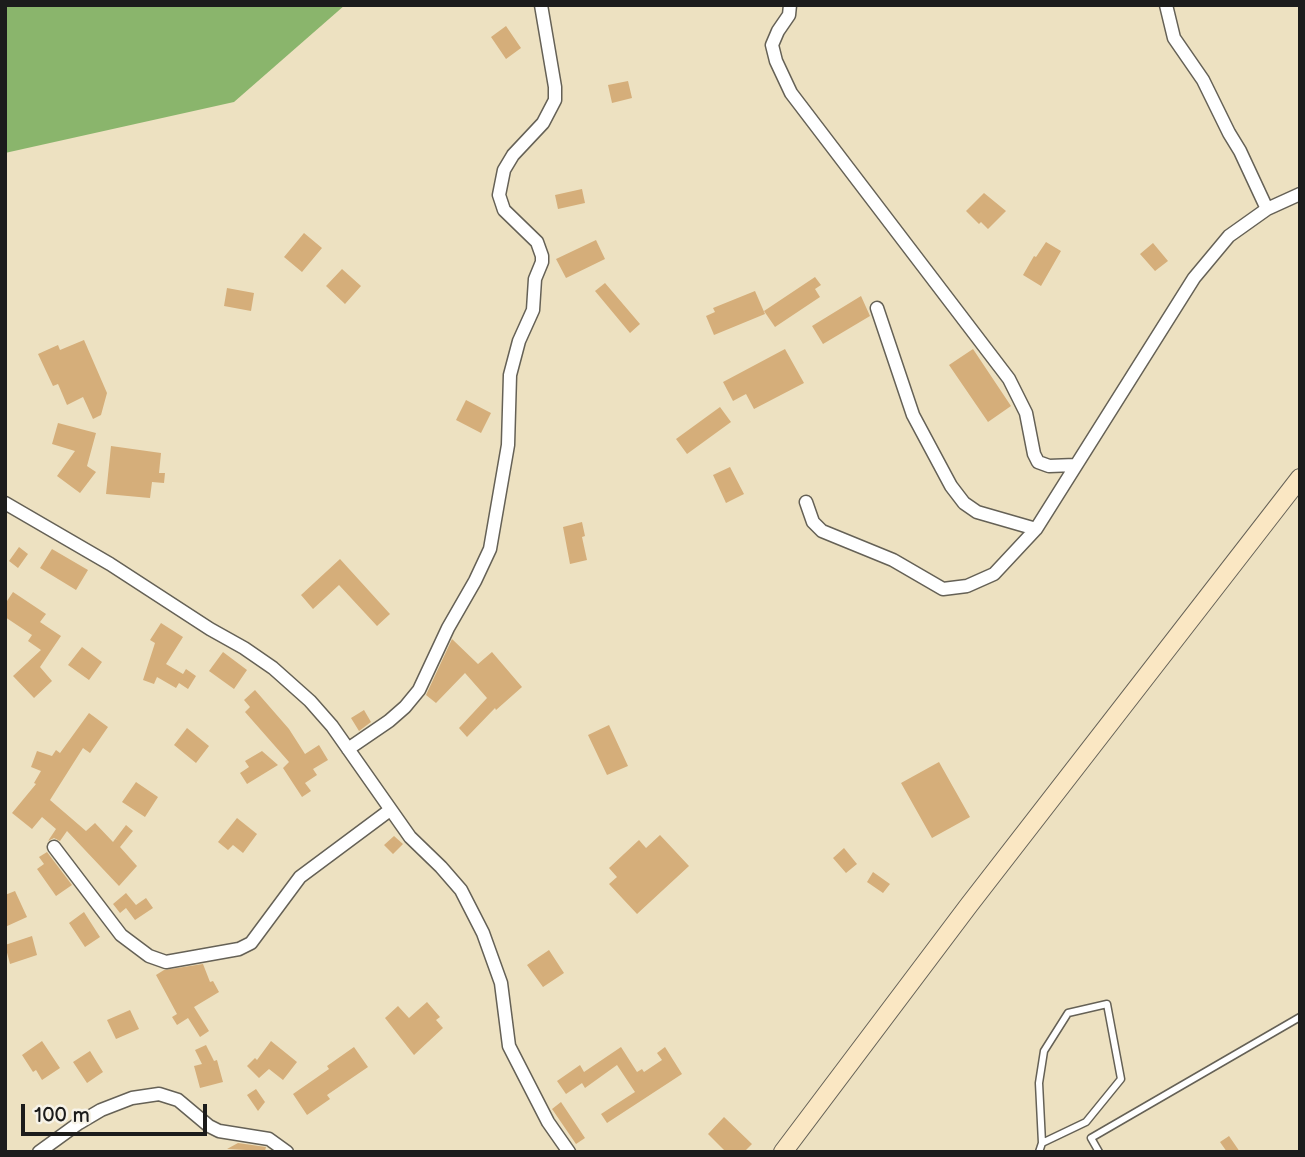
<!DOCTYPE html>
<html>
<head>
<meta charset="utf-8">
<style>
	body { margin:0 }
	#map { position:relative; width:1305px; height:1157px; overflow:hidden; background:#ede1c1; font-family:"Balsamiq Sans",sans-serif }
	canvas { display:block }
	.frame { position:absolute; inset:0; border:7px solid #1c1c1c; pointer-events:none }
	.scale { position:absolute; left:21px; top:1104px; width:186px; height:32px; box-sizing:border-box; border:4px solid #1c1c1c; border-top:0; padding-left:9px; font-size:21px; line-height:24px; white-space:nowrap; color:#1c1c1c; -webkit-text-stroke:5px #f7f3e8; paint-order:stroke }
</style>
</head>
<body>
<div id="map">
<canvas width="1305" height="1157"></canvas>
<div class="frame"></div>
<div class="scale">100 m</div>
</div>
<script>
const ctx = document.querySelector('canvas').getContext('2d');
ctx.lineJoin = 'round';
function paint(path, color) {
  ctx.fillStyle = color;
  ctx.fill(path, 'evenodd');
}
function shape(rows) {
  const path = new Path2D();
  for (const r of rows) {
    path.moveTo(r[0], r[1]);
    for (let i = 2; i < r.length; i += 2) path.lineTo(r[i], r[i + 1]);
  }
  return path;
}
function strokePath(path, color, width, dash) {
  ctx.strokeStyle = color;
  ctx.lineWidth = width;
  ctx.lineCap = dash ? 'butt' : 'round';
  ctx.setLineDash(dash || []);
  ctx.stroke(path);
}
paint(shape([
	[5,5,345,5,234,102,5,153]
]), '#8ab56c');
paint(shape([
	[506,26,521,48,506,59,491,37],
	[628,81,632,98,612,103,608,85],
	[582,189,585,203,558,209,555,195],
	[984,193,1006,211,988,229,981,222,979,224,966,211],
	[304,233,322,248,302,272,284,257],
	[596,240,605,259,566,278,556,259],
	[1046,242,1061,251,1041,286,1023,275,1034,256,1036,257],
	[1153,243,1168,261,1155,271,1140,254],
	[342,269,361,286,345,304,326,286],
	[815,277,821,285,815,289,820,297,775,327,764,311],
	[605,283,640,324,630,333,595,291],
	[227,288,254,293,251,311,224,306],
	[755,291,765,314,714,335,706,316,715,312,713,308],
	[861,296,870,316,823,344,812,326],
	[84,340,107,393,101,415,93,419,83,397,67,405,58,384,53,386,38,354,58,345,60,350],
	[785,349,804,383,754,409,746,394,733,401,723,382],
	[973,349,1011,406,988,422,949,365],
	[466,400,491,413,481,433,456,420],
	[720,407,731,422,687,454,676,439],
	[58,423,96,433,87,466,96,472,80,493,57,476,75,451,52,444],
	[111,446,161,453,159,473,165,473,164,483,152,482,150,498,106,494],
	[730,467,744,494,726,503,713,475],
	[582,522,585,536,582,537,587,560,570,564,563,527],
	[19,547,28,554,18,568,9,561],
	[52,549,88,570,76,590,40,568],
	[340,559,390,614,377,626,339,585,313,609,301,595],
	[13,592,46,614,40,622,61,636,40,667,52,681,34,698,13,676,41,650,28,641,32,635,5,617,5,604],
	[161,623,183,637,166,664,183,674,186,669,196,676,188,689,179,683,176,688,157,677,154,684,143,680,155,643,150,640],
	[452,639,478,664,492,652,522,687,496,710,495,708,467,737,459,728,487,698,465,673,436,703,426,695],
	[82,647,102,662,89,680,68,665],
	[223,652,247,670,234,689,209,671],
	[255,690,289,729,305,754,319,745,328,760,313,769,317,775,305,783,311,791,302,797,283,768,289,762,245,712,250,707,244,700],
	[364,710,371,722,359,731,351,718],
	[89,713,108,727,90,753,83,748,50,800,86,831,95,823,113,842,126,825,133,831,120,847,137,866,119,886,67,831,60,841,54,838,48,841,56,829,42,817,32,829,12,813,36,784,34,783,41,771,31,767,37,751,52,756,56,750,60,753],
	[609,725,628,766,607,775,588,735],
	[187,728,209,746,196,763,174,745],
	[262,751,278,765,247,784,240,773,249,767,245,761],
	[939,762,970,817,932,838,901,783],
	[136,782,158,797,145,817,122,802],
	[237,818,257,834,243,853,233,845,228,850,218,842],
	[660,835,689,866,637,914,609,884,617,877,609,868,639,840,646,848],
	[394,836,403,844,393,854,384,845],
	[844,848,857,864,846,873,833,858],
	[47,852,72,885,56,896,37,869,44,864,39,857],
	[873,872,890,884,883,893,867,882],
	[15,891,27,917,5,927,5,895],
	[126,893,136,905,146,898,153,908,135,920,126,908,120,913,113,904],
	[84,912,100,937,85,947,69,923],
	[32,936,37,955,10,964,5,945],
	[549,950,564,973,543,987,527,965],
	[203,964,210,982,213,981,219,992,194,1007,209,1031,200,1037,188,1018,177,1025,172,1017,177,1014,156,975,164,970],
	[427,1002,440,1017,436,1020,443,1028,414,1055,385,1018,398,1006,409,1018],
	[130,1010,139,1029,116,1039,107,1020],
	[42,1041,60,1068,42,1080,36,1070,33,1072,22,1055],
	[271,1041,297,1062,283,1080,269,1069,259,1078,247,1066,255,1058,257,1060],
	[206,1045,214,1061,217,1060,223,1082,200,1088,194,1066,202,1064,195,1050],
	[354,1047,368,1067,327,1095,330,1099,307,1115,293,1094,329,1069,327,1066],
	[621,1047,637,1072,642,1069,644,1072,662,1060,657,1053,665,1047,682,1074,607,1123,601,1114,635,1092,617,1065,585,1088,582,1083,566,1094,557,1081,580,1065,584,1072],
	[90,1051,103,1072,87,1083,73,1062],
	[256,1089,265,1102,258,1111,247,1095],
	[561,1102,585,1138,576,1144,552,1109],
	[724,1117,752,1144,744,1152,726,1152,708,1134],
	[1229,1136,1240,1152,1227,1152,1220,1142],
	[238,1143,266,1147,265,1151,227,1149]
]), '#d5ae7a');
const lane = shape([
	[1039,1152,1042,1143,1039,1083,1044,1051,1068,1013,1107,1004,1121,1079,1086,1122,1042,1143],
	[1099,1152,1091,1138,1300,1017]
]);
const street = shape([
	[790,5,789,15,778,31,772,45,776,61,791,93,1009,379,1026,413,1034,454,1038,462,1049,466,1075,465],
	[1166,5,1174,38,1203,80,1229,133,1240,151,1267,209,1300,194],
	[877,308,913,415,951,486,964,503,977,512,1036,529],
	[806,502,813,522,822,531,893,560,943,589,967,586,994,574,1036,529,1194,278,1229,236,1267,209],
	[5,503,110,564,210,629,244,648,273,668,310,701,332,726,410,837,441,867,461,890,483,933,501,983,509,1046,548,1122,569,1152],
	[348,749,389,721,405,707,419,690,448,628,475,581,490,549,508,445,510,375,519,341,533,310,535,279,542,262,542,256,537,242,504,210,499,195,504,170,513,155,543,123,555,100,555,87,541,5],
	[54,847,121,935,149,956,166,962,239,949,251,943,300,877,390,810],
	[39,1152,79,1123,101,1110,132,1098,159,1094,178,1100,209,1126,219,1131,269,1139,287,1152]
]);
const secondary = shape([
	[783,1152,969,905,1300,478]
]);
strokePath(lane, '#656156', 9);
strokePath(street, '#656156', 15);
strokePath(secondary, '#656156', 20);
strokePath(lane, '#fff', 6);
strokePath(street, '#fff', 12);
strokePath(secondary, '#fae7c3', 18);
</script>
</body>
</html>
